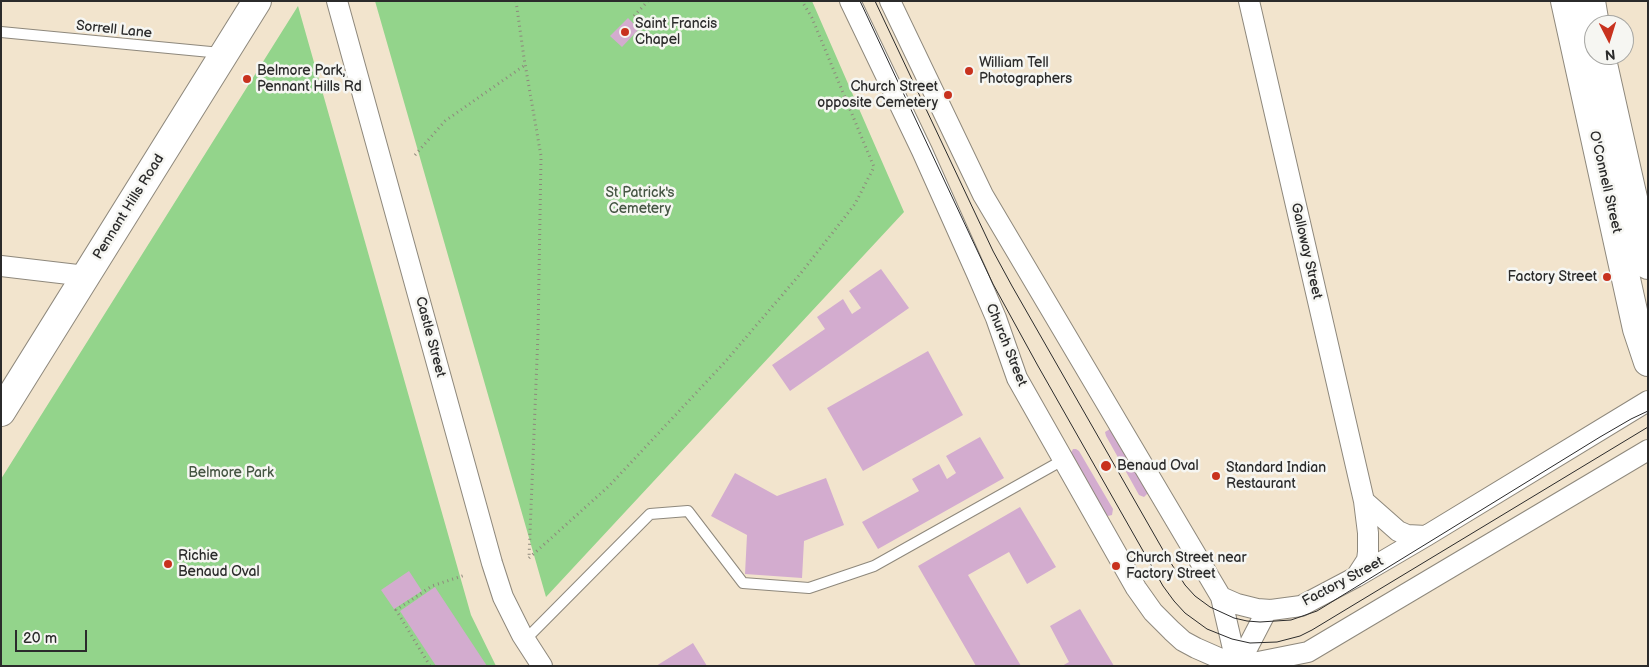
<!DOCTYPE html>
<html>
<head>
<meta charset="utf-8">
<style>
	body { margin:0 }
	#map { position:relative; width:1649px; height:667px; overflow:hidden; background:#f2e4cd; font-family:"Balsamiq Sans",sans-serif }
	canvas { display:block }
	.frame { position:absolute; inset:0; border:2px solid #2b2b2b; pointer-events:none }
	.north { position:absolute; left:1584px; top:15px; width:50px; height:50px; box-sizing:border-box; background:#f6f6f2; border:1px solid #a5a5a2; border-radius:50%; rotate:175deg; font-size:14px; font-weight:700; line-height:20px; text-align:center; color:#2b2b2b }
	.north::after { content:''; display:block; margin:auto; width:18px; height:22px; background:#c8321e; clip-path:polygon(50% 0,100% 100%,50% 72%,0 100%) }
	.scale { position:absolute; left:15px; top:630px; width:72px; height:22px; box-sizing:border-box; border:2px solid #2b2b2b; border-top:0; padding-left:6px; font-size:15px; line-height:18px; white-space:nowrap; color:#2b2b2b; -webkit-text-stroke:4px #f6f6f2; paint-order:stroke }
</style>
</head>
<body>
<div id="map">
<canvas width="1649" height="667"></canvas>
<div class="frame"></div>
<div class="north">N</div>
<div class="scale">20 m</div>
</div>
<script>
const ctx = document.querySelector('canvas').getContext('2d');
ctx.lineJoin = 'round';
function paint(path, color) {
  ctx.fillStyle = color;
  ctx.fill(path, 'evenodd');
}
function shape(rows) {
  const path = new Path2D();
  for (const r of rows) {
    path.moveTo(r[0], r[1]);
    for (let i = 2; i < r.length; i += 2) path.lineTo(r[i], r[i + 1]);
  }
  return path;
}
function strokePath(path, color, width, dash) {
  ctx.strokeStyle = color;
  ctx.lineWidth = width;
  ctx.lineCap = dash ? 'butt' : 'round';
  ctx.setLineDash(dash || []);
  ctx.stroke(path);
}
function label(font, color, halo, rows, align = 'center') {
  ctx.font = font + ' "Balsamiq Sans",sans-serif';
  ctx.lineWidth = 5;
  ctx.setLineDash([]);
  ctx.textBaseline = 'middle';
  ctx.strokeStyle = halo;
  ctx.fillStyle = color;
  for (const [text, x, y, turn = 0] of rows) {
    ctx.save();
    ctx.translate(x, y);
    ctx.rotate((+turn || 0) * Math.PI / 180);
    ctx.textAlign = isNaN(turn) ? turn : align;
    if (halo) ctx.strokeText(text, 0, 0);
    ctx.fillText(text, 0, 0);
    ctx.restore();
  }
}
paint(shape([
	[375,1,812,1,904,212,546,597],
	[298,6,471,615,496,666,1,666,1,479]
]), '#93d48b');
paint(shape([
	[628,18,639,29,622,47,610,36],
	[881,269,909,308,790,391,772,365,825,329,817,317,843,299,852,314,861,308,849,291],
	[928,351,963,415,863,471,827,408],
	[1110,429,1148,491,1147,494,1144,497,1139,495,1106,436,1105,432],
	[980,437,1004,478,878,549,862,522,919,491,912,479,939,464,947,479,956,473,946,456],
	[1073,449,1076,449,1079,451,1113,509,1112,515,1108,516,1105,514,1071,453],
	[735,473,777,496,826,478,844,525,804,541,802,578,745,574,747,535,711,516],
	[1020,507,1056,567,1027,584,1009,552,968,575,1021,666,976,666,918,566],
	[409,571,422,591,394,609,381,590],
	[435,587,487,666,436,666,400,611],
	[1080,609,1114,666,1062,666,1069,662,1050,626],
	[693,643,707,666,656,666]
]), '#d3accf');
const lane = shape([
	[1,32,221,53],
	[525,640,650,514,688,511,743,583,809,588,874,566,1063,460]
]);
const street = shape([
	[337,1,492,563,503,597,522,635,542,666],
	[850,1,922,151,977,274,996,318,1017,378,1136,588,1153,612,1172,631,1183,641,1196,648,1237,666],
	[890,1,983,195,1221,597,1237,666],
	[1249,1,1364,501,1368,533,1368,552,1367,560,1356,577],
	[1,266,86,276],
	[1364,501,1398,531,1407,535,1426,536],
	[1221,597,1237,604,1257,609,1271,610],
	[1238,666,1266,612,1271,610,1301,606,1356,577,1426,536,1648,401],
	[1238,666,1308,652,1648,450]
]);
const primary = shape([
	[1565,1,1637,329,1648,362],
	[1591,1,1595,25],
	[1601,55,1648,265],
	[1,412,257,1]
]);
strokePath(lane, '#8e887c', 12);
strokePath(street, '#8e887c', 22);
strokePath(primary, '#8e887c', 30);
strokePath(shape([
	[516,1,524,58,541,156,538,334,529,558],
	[634,16,648,1],
	[415,155,445,121,525,65],
	[529,558,609,486,725,362,801,273,855,204,874,167,812,18,802,1],
	[430,666,396,610,432,586,465,575]
]), '#8e887c', 3, [1, 4]);
strokePath(lane, '#fff', 10);
strokePath(street, '#fff', 20);
strokePath(primary, '#fff', 28);
strokePath(shape([
	[860,1,993,284,1038,366,1163,586,1174,601,1185,613,1207,629,1232,639,1250,643,1277,642,1300,636,1312,630,1648,427],
	[875,1,993,251,1012,286,1167,557,1185,585,1195,596,1210,607,1234,618,1247,621,1260,622,1291,620,1317,611,1600,437,1631,419,1648,411]
]), '#2b2b2b', 1);
for (const [x, y, r, color] of [
	[625,32,5,"#c8321e"],
	[969,71,5,"#c8321e"],
	[247,79,5,"#c8321e"],
	[948,95,5,"#c8321e"],
	[1607,277,5,"#c8321e"],
	[1106,466,6,"#c8321e"],
	[1216,476,5,"#c8321e"],
	[168,564,5,"#c8321e"],
	[1116,566,5,"#c8321e"]
]) {
  const dot = new Path2D();
  dot.arc(x, y, r, 0, 2 * Math.PI);
  ctx.fillStyle = color;
  ctx.fill(dot);
  strokePath(dot, '#f6f6f2', 2);
}
label('14px', '#2b2b2b', '#f6f6f2', [
	["Saint Francis",635,24],
	["Chapel",635,40],
	["William Tell",979,63],
	["Photographers",979,79],
	["Belmore Park,",257,71],
	["Pennant Hills Rd",257,87],
	["Church Street",938,87,"right"],
	["opposite Cemetery",938,103,"right"],
	["Factory Street",1597,277,"right"],
	["Benaud Oval",1117,466],
	["Standard Indian",1226,468],
	["Restaurant",1226,484],
	["Richie",178,556],
	["Benaud Oval",178,572],
	["Church Street near",1126,558],
	["Factory Street",1126,574]
], 'left');
label('14px', '#2b2b2b', '#f6f6f2', [
	["Sorrell Lane",114,30,6],
	["O'Connell Street",1605,182,77],
	["Pennant Hills Road",129,207,-58],
	["Galloway Street",1306,251,77],
	["Castle Street",430,337,75],
	["Church Street",1006,345,68],
	["Factory Street",1343,582,-28]
]);
label('14px', '#455543', '#f6f6f2', [
	["St Patrick's",640,193],
	["Cemetery",640,209],
	["Belmore Park",231,473]
]);
</script>
</body>
</html>
